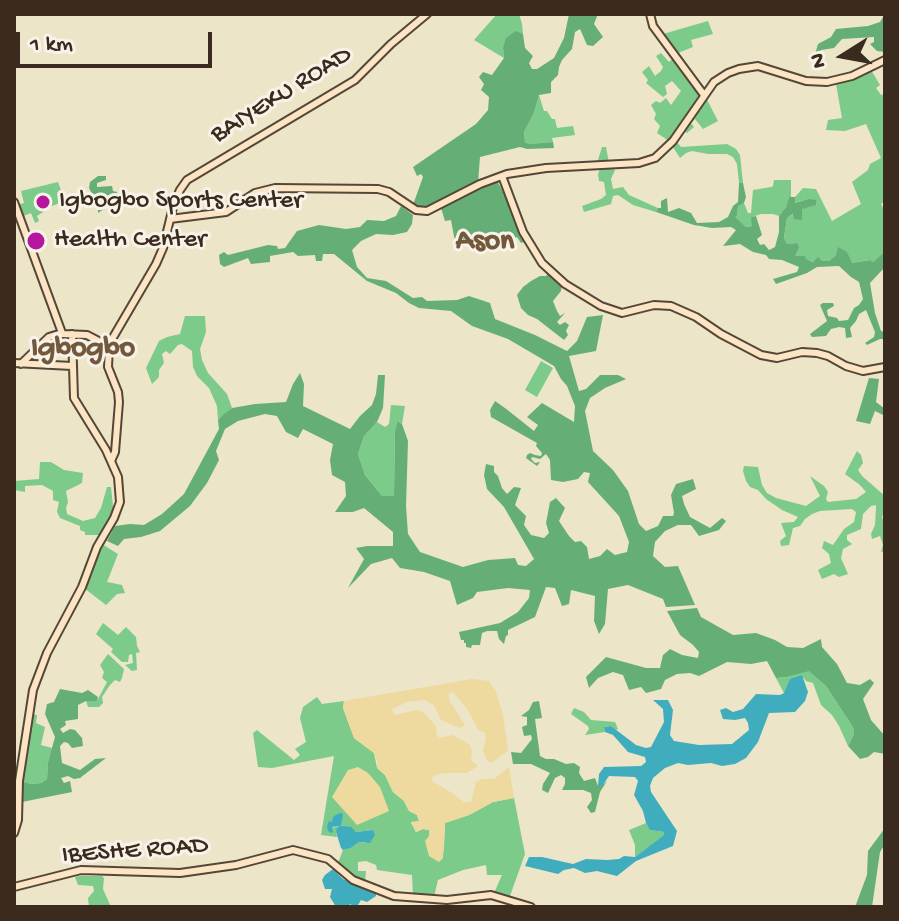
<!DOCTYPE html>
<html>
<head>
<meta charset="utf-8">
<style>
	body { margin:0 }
	#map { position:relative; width:899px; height:921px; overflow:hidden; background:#ece5c8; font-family:"Gochi Hand",sans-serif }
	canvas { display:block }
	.frame { position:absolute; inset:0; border:16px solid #3b2a1e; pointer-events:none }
	.north { position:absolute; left:803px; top:16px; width:80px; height:80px; -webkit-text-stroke:6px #f7f3e8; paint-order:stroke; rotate:259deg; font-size:22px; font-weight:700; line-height:32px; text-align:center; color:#3b2a1e }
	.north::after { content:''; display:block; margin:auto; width:28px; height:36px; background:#3b2a1e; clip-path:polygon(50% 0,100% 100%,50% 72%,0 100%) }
	.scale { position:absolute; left:16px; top:32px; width:196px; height:36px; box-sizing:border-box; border:4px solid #3b2a1e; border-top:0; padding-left:10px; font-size:24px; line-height:28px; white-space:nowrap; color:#3b2a1e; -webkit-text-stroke:6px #f7f3e8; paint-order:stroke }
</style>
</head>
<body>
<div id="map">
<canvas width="899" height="921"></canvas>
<div class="frame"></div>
<div class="north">N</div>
<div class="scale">1 km</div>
</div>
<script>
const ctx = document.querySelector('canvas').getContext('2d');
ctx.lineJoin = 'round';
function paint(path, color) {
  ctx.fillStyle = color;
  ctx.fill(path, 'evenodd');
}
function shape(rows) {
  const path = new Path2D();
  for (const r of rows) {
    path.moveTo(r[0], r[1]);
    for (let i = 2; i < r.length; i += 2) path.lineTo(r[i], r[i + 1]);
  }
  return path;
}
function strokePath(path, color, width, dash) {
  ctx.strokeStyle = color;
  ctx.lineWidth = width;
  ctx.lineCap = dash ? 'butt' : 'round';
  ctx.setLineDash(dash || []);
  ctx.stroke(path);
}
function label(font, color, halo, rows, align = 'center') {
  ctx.font = font + ' "Gochi Hand",sans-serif';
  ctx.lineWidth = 6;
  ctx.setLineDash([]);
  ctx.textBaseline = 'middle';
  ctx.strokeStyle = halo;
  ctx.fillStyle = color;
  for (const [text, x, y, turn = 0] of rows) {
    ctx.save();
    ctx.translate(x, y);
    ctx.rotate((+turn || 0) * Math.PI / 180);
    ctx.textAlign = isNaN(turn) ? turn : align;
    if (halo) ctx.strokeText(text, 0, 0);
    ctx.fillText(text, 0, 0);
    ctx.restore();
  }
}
paint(shape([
	[497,14,506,16,519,14,522,24,523,34,516,32,503,48,504,58,474,40],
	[708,21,713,34,691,40,693,47,678,53,663,34],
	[661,53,669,62,675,57,702,90,718,121,703,129,695,119,691,123,694,127,687,133,682,130,676,141,681,147,727,144,736,149,740,155,743,183,739,183,737,164,733,157,727,154,708,154,692,151,686,153,680,158,669,141,657,133,660,126,654,119,656,114,651,105,656,101,660,103,666,98,671,105,681,91,672,81,665,86,667,94,663,97,646,83,648,80,642,72,649,66,655,76,661,71,663,67,656,56],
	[871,70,880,85,876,88,881,95,885,94,885,201,881,204,885,211,885,251,873,262,869,260,852,263,836,255,829,261,814,262,794,256,797,243,787,244,784,238,787,218,802,209,808,199,794,203,795,197,803,188,816,189,832,221,861,204,852,182,868,170,870,164,881,158,866,124,845,131,826,130,828,120,842,118,836,84],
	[539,95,544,111,547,111,552,119,555,119,557,128,573,126,575,135,552,138,553,142,529,144,525,142,524,132,534,113],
	[602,147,606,147,610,168,615,170,611,179,613,189,623,187,629,195,658,208,656,212,633,205,618,195,613,196,611,204,584,212,582,206,601,199,606,195,604,182,599,181,598,174,600,169,598,160],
	[774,180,791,180,791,197,789,197,786,207,779,216,773,214,761,214,752,217,752,226,746,227,734,217,737,214,738,205,744,203,748,213,751,213,753,190,771,187,773,186],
	[58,182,65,201,52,206,37,216,39,221,35,223,31,213,21,217,17,205,24,203,21,191],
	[185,316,205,316,206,332,200,349,202,360,208,373,227,394,232,408,218,420,217,406,209,388,197,376,193,367,192,351,182,344,178,345,170,354,166,351,162,354,164,363,159,370,159,377,152,384,146,368,159,341,167,337,180,334],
	[541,361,553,368,537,397,525,390],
	[391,405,405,406,402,424,399,421,395,431,394,496,382,496,365,475,358,454,364,436,377,422,385,427,389,424],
	[857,451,861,455,863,463,858,470,862,476,885,496,885,514,882,516,885,529,885,551,881,552,883,545,880,536,872,539,871,534,875,525,876,508,876,505,871,506,863,514,861,529,847,535,847,540,852,544,843,549,841,558,848,574,839,577,834,574,822,579,818,570,831,563,829,554,822,548,824,541,833,545,844,529,854,522,856,512,852,509,820,511,812,514,805,519,800,526,793,528,789,545,781,546,780,541,786,536,781,523,794,522,798,517,782,510,766,499,758,490,750,487,746,481,743,471,744,466,758,467,762,485,767,493,776,498,806,506,820,496,810,476,824,486,828,492,826,499,828,502,856,499,866,492,860,485,845,474],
	[40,462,51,462,64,470,83,473,82,483,66,491,68,502,66,508,67,514,83,521,95,518,101,508,107,487,111,487,114,516,99,535,85,535,85,532,80,530,80,526,60,518,57,512,59,502,53,500,53,491,42,485,25,486,25,492,14,490,14,481,39,479],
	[102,544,118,554,107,582,122,585,125,593,117,594,106,605,84,588],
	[103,623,118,635,126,627,136,637,137,646,140,652,136,653,137,670,132,671,125,665,133,663,132,654,129,655,128,662,122,662,111,652,113,649,96,634],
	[108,654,124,669,122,678,120,682,115,680,110,685,102,697,103,703,99,707,88,707,86,701,97,701,107,682,102,678,104,672,100,665],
	[809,670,826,686,854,729,854,734,848,746,839,726,832,715,821,705,813,683,806,681,802,676,784,693,776,678,787,677],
	[317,697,322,704,344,701,343,708,354,738,374,753,377,768,385,775,393,792,404,801,409,811,417,815,419,821,411,822,416,832,423,829,429,830,429,836,441,861,444,848,445,823,469,815,493,802,514,798,525,854,510,896,494,893,502,875,487,875,486,865,463,870,438,880,434,897,413,895,412,875,377,870,376,865,366,861,358,862,358,871,366,871,365,881,350,874,338,863,343,850,351,848,359,842,366,843,370,840,373,830,356,832,342,827,340,823,342,817,334,821,331,828,340,826,336,832,337,837,321,835,334,756,272,768,258,767,253,733,257,730,294,760,300,755,295,749,306,742,300,718,303,707],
	[574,708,584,712,591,720,615,722,618,729,616,730,611,726,604,727,605,732,585,735,589,729,588,726,571,714],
	[31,714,37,715,36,723,45,727,41,745,52,748,48,762,47,779,41,783,31,784,21,781],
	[646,823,651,830,664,832,663,837,635,857,635,845,629,830],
	[79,876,102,876,104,878,103,889,111,907,89,907,88,898,94,891,93,886,78,885,75,877]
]), '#7ccb8a');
paint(shape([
	[569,14,598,14,594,24,603,37,593,46,587,45,580,29,575,32,572,49,562,60,559,67,558,75,551,82,551,93,539,95,534,113,524,132,525,142,529,144,553,142,554,148,527,149,520,147,480,157,478,183,430,210,414,208,414,202,423,177,421,174,417,176,413,167,476,124,488,110,489,97,481,90,484,84,479,77,483,72,492,75,504,58,503,48,506,38,516,31,523,34,525,48,533,56,529,63,532,69,537,69,554,58,564,38],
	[885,14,885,52,877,51,870,44,874,42,874,37,842,39,834,48,821,50,818,59,814,58,818,44,831,37,836,29,868,26,880,22],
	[98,176,106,176,106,180,97,183,97,187,112,186,113,191,117,192,118,197,116,203,113,203,98,213,98,206,89,188,90,182],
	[496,179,509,203,526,241,521,243,517,237,493,248,475,252,471,245,456,247,451,220,445,221,441,208,478,186],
	[739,183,743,183,746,197,744,203,738,206,737,215,735,217,746,227,752,226,751,217,756,216,762,235,757,239,760,245,764,244,769,250,775,247,779,232,779,216,786,207,789,197,795,197,795,203,808,199,816,200,816,205,802,209,802,220,794,219,793,214,787,218,784,238,787,244,797,243,799,247,795,256,805,256,806,259,813,262,818,257,822,261,829,261,836,255,838,247,847,252,852,263,870,260,873,262,885,251,885,267,870,283,875,313,881,331,885,332,885,339,880,339,867,345,865,343,874,337,875,332,866,310,859,314,856,321,850,328,852,337,846,338,845,328,839,327,831,329,826,336,812,337,810,334,827,321,820,305,823,303,833,303,834,306,827,310,828,316,837,318,839,321,848,320,854,308,859,305,863,299,859,282,851,277,839,266,817,267,807,273,776,284,773,279,797,272,799,267,782,260,769,259,766,255,753,252,740,244,723,246,736,230,731,227,712,228,694,225,656,212,658,208,661,208,661,201,667,198,668,212,679,208,691,213,697,223,719,222,728,217,733,206,738,202],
	[401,206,413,215,412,224,407,232,393,235,376,234,361,241,352,250,357,267,367,278,386,281,413,298,422,297,427,301,457,300,469,296,490,303,495,319,535,335,567,351,577,341,587,317,603,315,596,351,569,356,579,391,586,389,600,375,618,375,626,379,605,388,590,398,585,411,593,451,613,470,628,491,639,524,646,531,658,526,663,516,673,516,674,513,671,495,676,484,693,479,696,489,682,496,684,504,690,517,710,528,722,518,726,521,719,530,699,536,691,525,678,525,665,531,655,542,653,556,665,567,678,566,695,605,666,607,663,599,628,585,608,589,605,624,599,634,594,621,595,596,571,590,569,604,562,606,555,588,546,587,535,617,508,630,508,635,506,636,504,644,499,639,497,631,487,631,482,633,480,645,472,645,471,648,466,647,466,643,464,643,464,640,461,640,459,632,500,623,518,612,529,598,530,590,508,588,477,592,473,598,457,605,450,581,424,572,400,568,392,558,371,564,348,588,364,559,356,548,367,546,393,546,393,532,364,508,353,512,335,512,346,496,345,482,332,475,330,460,333,444,303,429,298,438,286,432,277,416,265,414,238,421,225,429,216,451,219,460,207,483,190,506,160,531,141,537,124,539,118,546,107,541,115,526,130,524,144,525,162,514,184,494,219,429,218,420,224,414,232,408,255,404,286,402,293,384,300,373,304,384,303,406,350,429,360,416,372,405,376,394,378,375,385,375,383,408,377,422,364,436,358,454,365,475,382,496,394,496,395,431,398,421,402,424,408,441,406,506,408,534,420,552,463,567,488,560,515,558,518,565,526,566,534,559,504,507,487,489,484,475,486,464,494,466,494,472,498,476,502,488,507,494,514,487,521,488,515,505,526,516,524,525,531,535,544,538,549,533,546,523,550,502,556,498,565,508,559,521,569,536,575,542,581,541,587,547,589,559,600,556,607,549,615,555,627,552,629,542,619,516,588,482,590,473,584,472,578,479,563,482,551,480,550,460,546,454,540,459,532,457,531,459,535,463,540,462,537,466,526,458,527,455,530,453,535,455,541,456,542,453,536,446,537,443,491,417,490,410,495,401,505,408,534,431,538,425,527,417,542,403,574,422,575,406,567,386,561,379,554,366,508,339,472,326,451,311,419,308,409,303,396,293,367,281,334,254,323,254,322,261,316,261,315,255,298,256,293,252,270,256,270,262,251,264,248,258,224,267,220,264,219,255,224,252,228,255,268,245,277,246,278,249,285,248,297,231,319,225,346,229,360,227,367,220,384,221,396,216],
	[549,272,562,283,561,291,553,301,557,311,560,316,565,313,557,322,560,325,565,322,569,325,566,331,568,335,564,340,537,319,528,315,521,308,517,295,523,287,531,281,540,276,546,276],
	[869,378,879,379,876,402,885,409,885,416,875,411,870,424,856,421],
	[697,608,701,617,733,635,756,633,775,640,787,647,803,648,821,639,822,647,837,664,847,683,860,685,870,679,874,683,863,699,871,720,885,736,885,754,874,752,868,757,860,759,848,746,854,734,854,729,826,686,809,671,787,677,776,678,767,661,751,664,727,662,699,676,690,673,677,674,665,680,661,689,646,693,641,687,629,690,623,675,613,672,598,678,589,688,586,677,606,657,646,668,660,668,663,655,670,649,682,655,698,658,699,652,693,645,680,635,667,611],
	[60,689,82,693,88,690,98,697,97,701,86,701,78,705,78,719,65,721,66,725,60,729,63,733,70,729,75,730,82,738,83,746,72,748,68,743,64,742,60,746,62,763,80,770,95,759,106,758,80,778,74,779,68,776,61,778,64,783,70,781,72,792,22,802,21,781,31,784,41,783,47,779,48,762,55,737,45,714,47,704,54,702],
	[539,701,542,718,535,719,540,756,546,759,554,759,566,764,574,763,580,767,579,773,584,781,595,778,598,786,601,786,607,781,600,792,595,812,591,813,587,807,592,800,591,793,583,790,562,790,565,784,565,778,561,775,555,778,548,793,542,790,543,784,550,773,531,764,513,764,511,752,521,753,532,739,531,735,524,736,522,727,527,725,527,717,521,716,529,710,533,702],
	[885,828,885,844,880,852,872,907,855,907,867,875,868,851]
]), '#65af76');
paint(shape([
	[472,679,489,681,496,692,503,715,508,751,491,763,486,759,483,751,486,737,484,732,479,731,467,709,453,692,449,694,449,700,465,725,460,728,441,720,434,705,424,700,407,702,392,709,394,715,418,710,423,712,436,726,436,734,440,738,453,735,470,745,472,751,471,760,478,766,467,773,443,773,433,776,432,781,452,793,464,802,471,802,476,782,481,779,494,779,509,767,514,798,493,802,469,815,445,823,443,858,439,862,429,856,425,841,429,836,429,830,423,829,416,832,411,823,419,821,417,815,409,811,404,801,393,792,385,775,377,768,377,760,374,753,354,738,343,708,344,701],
	[358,767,368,773,380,787,389,811,357,825,332,797,348,770]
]), '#eeda9e');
paint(shape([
	[802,675,808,692,805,701,795,712,769,713,758,742,746,758,735,764,722,766,711,763,688,765,678,763,665,768,653,778,650,786,651,792,677,831,673,846,636,861,617,876,597,871,585,873,574,868,564,870,558,874,525,866,529,857,542,857,573,864,586,859,608,860,619,859,624,856,635,857,663,836,664,832,650,830,646,823,643,811,634,795,638,781,635,777,609,776,602,786,598,786,599,774,604,767,641,766,646,762,645,757,628,752,613,735,605,732,604,727,611,726,636,745,646,748,651,747,664,722,663,709,653,700,668,700,673,710,670,735,674,741,699,745,732,744,749,730,748,723,745,718,735,720,723,719,720,710,726,708,733,712,743,709,756,694,780,695,784,693,790,679],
	[340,813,343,814,341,826,351,827,356,832,373,830,375,835,370,843,359,842,351,848,343,850,341,848,336,832,337,828,340,826,332,827,333,832,331,833,328,831,327,826,329,821,333,822,332,820,334,816],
	[333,869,343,879,376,894,376,896,367,902,361,900,358,905,355,907,350,904,348,907,336,907,330,897,332,889,325,889,322,880,325,875]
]), '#40adbe');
const secondary = shape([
	[650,14,653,26,704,95],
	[502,176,523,232,542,263,565,284,601,306,622,313,654,305,671,306,696,317,721,334,761,355,777,358,802,352,817,353,828,356,846,366,863,371,885,367],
	[14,202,62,333],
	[170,219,226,212,255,193,275,188,378,189,389,192,416,210,427,211,480,184,507,174,546,168,639,163,655,158,673,141,714,82,728,73,739,69,758,66,806,81,827,82,852,76,885,60],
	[63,334,87,335,108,346,156,264,163,248,173,207,180,190,187,180,355,80,391,44,427,14],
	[109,347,108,367,118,392,119,402,115,452,111,461],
	[14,363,72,366],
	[21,364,49,337,62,333],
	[14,833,18,820,19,781,33,690,47,653,82,587,97,547,114,518,120,502,118,477,106,450,74,398,72,334],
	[14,887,81,870,180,873,236,865,293,850,328,859,353,880,394,896,447,900,491,895,531,907]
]);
strokePath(secondary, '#564638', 10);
strokePath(secondary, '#fce5c4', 6);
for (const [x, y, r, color] of [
	[43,202,8,"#b5179e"],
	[36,241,10,"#b5179e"]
]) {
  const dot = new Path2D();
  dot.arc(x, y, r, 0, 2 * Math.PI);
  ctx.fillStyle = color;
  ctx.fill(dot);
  strokePath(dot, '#f7f3e8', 3);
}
label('26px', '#3b2a1e', '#f7f3e8', [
	["BAIYEKU ROAD",282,96,-32],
	["IBESHE ROAD",135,852,-4]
]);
label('26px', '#3b2a1e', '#f7f3e8', [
	["Igbogbo Sports Center",59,202],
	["Health Center",54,241]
], 'left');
label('bold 30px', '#74583c', '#f7f3e8', [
	["Ason",485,243],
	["Igbogbo",83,350]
]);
</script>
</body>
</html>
